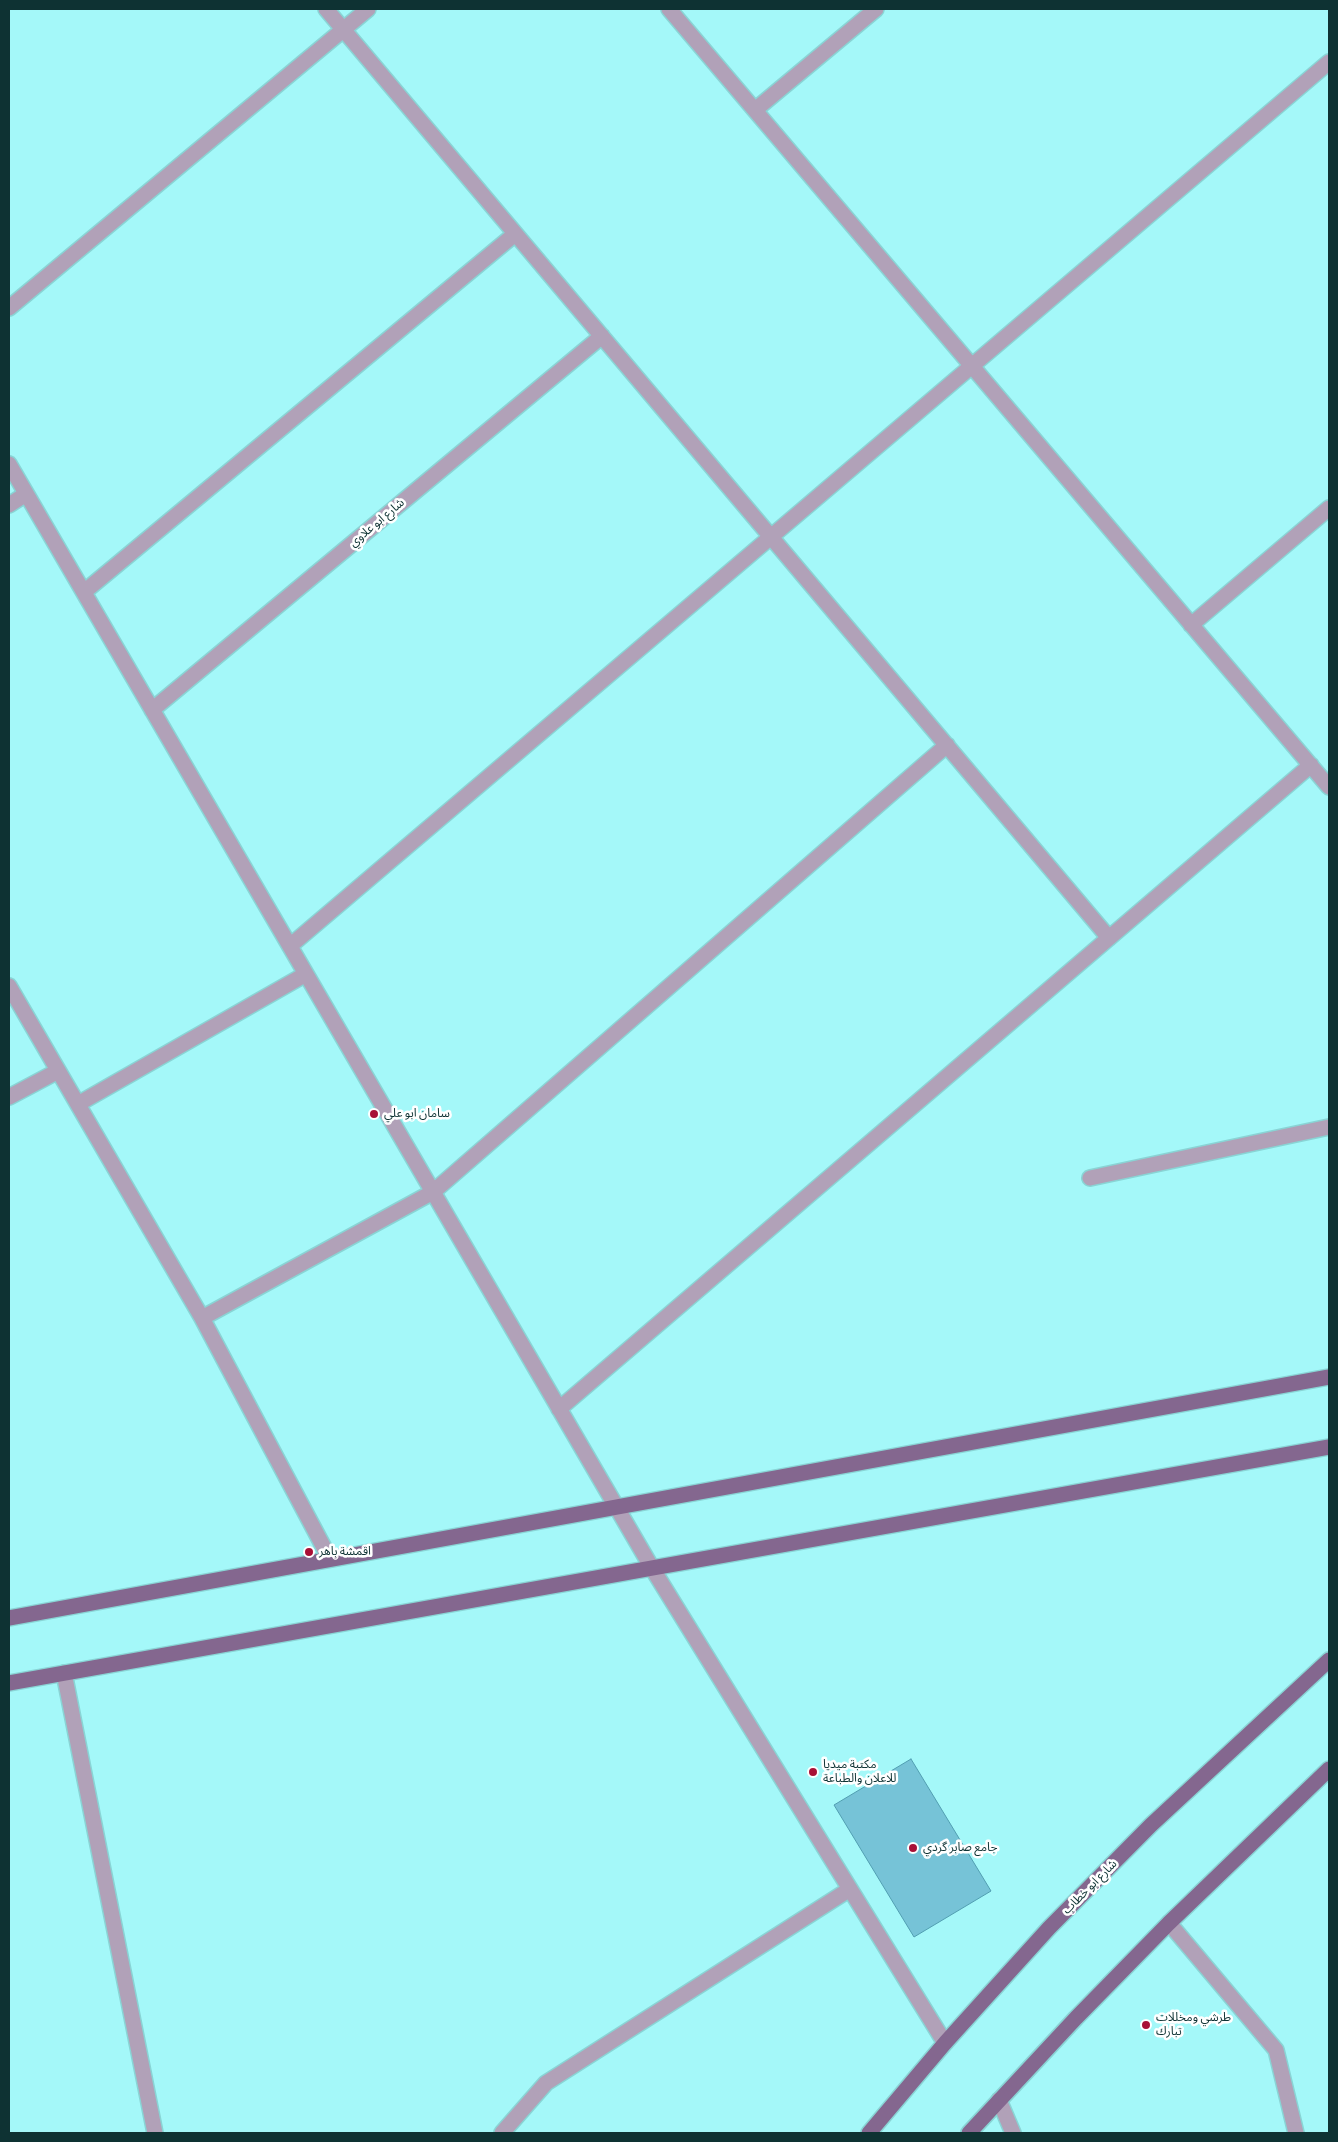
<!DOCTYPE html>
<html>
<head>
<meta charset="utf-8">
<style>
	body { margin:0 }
	#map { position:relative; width:1338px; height:2142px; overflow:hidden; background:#a4f8f9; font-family:Bitter,serif }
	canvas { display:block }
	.frame { position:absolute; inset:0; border:10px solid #0e3233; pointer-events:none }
</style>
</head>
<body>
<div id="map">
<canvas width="1338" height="2142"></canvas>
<div class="frame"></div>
</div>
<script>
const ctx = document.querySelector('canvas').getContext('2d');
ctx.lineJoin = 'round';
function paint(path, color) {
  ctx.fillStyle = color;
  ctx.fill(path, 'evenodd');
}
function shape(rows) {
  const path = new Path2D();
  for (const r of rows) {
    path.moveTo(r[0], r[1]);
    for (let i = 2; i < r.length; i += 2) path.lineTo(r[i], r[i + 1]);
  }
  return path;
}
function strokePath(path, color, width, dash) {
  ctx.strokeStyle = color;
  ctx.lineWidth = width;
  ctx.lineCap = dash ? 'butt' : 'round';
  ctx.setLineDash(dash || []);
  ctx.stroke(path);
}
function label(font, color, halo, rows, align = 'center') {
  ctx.font = font + ' Bitter,"Noto Sans Arabic",serif';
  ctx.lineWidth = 5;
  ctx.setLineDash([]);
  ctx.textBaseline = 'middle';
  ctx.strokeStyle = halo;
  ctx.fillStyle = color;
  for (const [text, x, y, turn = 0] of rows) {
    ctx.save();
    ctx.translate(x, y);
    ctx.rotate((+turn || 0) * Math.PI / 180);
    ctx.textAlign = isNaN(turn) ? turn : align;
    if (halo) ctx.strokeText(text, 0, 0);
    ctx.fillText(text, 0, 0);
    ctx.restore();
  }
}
const building = shape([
	[911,1759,991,1891,914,1937,834,1805,911,1759]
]);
paint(building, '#76c3d7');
strokePath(building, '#519eb1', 1);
const minor = shape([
	[326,9,1109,938],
	[669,9,1329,787],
	[755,110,876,9],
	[9,308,368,9],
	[9,464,652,1568,945,2043],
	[9,505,26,494],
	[84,592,515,234],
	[1191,625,1329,508],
	[152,710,602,336],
	[290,946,1329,62],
	[9,986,202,1318,330,1559],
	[9,1097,58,1071],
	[78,1104,306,974],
	[1090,1178,1329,1127],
	[202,1318,433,1192,947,745],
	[559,1409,1311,765],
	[64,1673,155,2133],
	[1169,1923,1276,2050,1296,2133],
	[999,2100,1013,2133],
	[502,2133,546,2083,850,1889]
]);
const major = shape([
	[9,1618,1329,1377],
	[9,1683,1329,1447],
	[869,2133,945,2043,1049,1928,1151,1825,1329,1660],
	[969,2133,1076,2018,1169,1923,1329,1769]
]);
strokePath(minor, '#89d4d5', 18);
strokePath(major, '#89d4d5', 18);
strokePath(minor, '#b1a1b8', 15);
strokePath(major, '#84678f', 15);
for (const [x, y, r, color] of [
	[374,1114,5,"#a81036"],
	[309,1552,5,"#a81036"],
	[813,1772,5,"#a81036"],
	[913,1848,5,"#a81036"],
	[1146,2025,5,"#a81036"]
]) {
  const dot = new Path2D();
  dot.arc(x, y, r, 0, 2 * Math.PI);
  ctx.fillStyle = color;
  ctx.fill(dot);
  strokePath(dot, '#fff', 2);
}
label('12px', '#0e3233', '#fff', [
	["شارع ابو علاوي",377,523,-40],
	["شارع ابو خطاب",1090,1887,-45]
]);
label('12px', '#0e3233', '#fff', [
	["سامان ابو علي",384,1114],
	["اقمشة باهر",319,1552],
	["مكتبة ميديا",823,1765],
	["للاعلان والطباعة",823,1779],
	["جامع صابر گردي",923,1848],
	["طرشي ومخللات",1156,2018],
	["تبارك",1156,2032]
], 'left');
</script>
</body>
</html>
